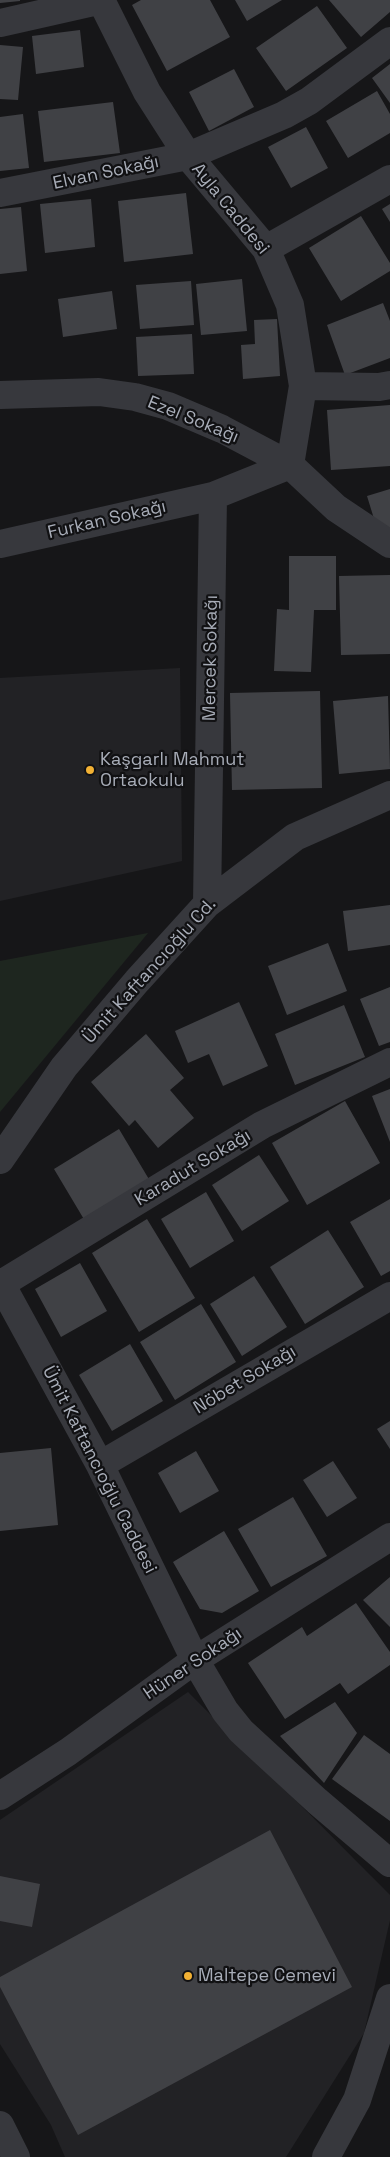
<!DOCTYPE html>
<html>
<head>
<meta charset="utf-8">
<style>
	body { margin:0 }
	canvas { display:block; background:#161618 }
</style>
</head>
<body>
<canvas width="390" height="2157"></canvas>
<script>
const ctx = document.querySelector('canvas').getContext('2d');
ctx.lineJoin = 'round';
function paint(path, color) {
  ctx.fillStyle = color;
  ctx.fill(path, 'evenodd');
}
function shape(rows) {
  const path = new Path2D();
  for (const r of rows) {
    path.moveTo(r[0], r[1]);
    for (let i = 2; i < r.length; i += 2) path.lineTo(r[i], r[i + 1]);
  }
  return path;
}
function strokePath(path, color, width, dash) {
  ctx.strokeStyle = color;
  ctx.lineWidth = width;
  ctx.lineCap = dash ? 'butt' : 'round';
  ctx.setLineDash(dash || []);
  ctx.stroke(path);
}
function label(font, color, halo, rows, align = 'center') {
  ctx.font = font + ' "Space Grotesk",sans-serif';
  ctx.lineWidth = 4.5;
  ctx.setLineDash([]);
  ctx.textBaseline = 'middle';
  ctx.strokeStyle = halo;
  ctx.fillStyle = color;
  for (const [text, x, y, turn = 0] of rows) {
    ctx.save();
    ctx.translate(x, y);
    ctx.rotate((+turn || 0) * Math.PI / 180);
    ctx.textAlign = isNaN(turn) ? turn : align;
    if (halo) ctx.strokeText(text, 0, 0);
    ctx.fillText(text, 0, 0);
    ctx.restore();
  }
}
paint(shape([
	[180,668,182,861,0,901,0,678],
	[188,1692,390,1895,390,1920,364,2033,286,2157,65,2157,51,2125,0,2044,0,1820]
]), '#222225');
paint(shape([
	[148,933,0,1112,0,961]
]), '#1e261f');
paint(shape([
	[0,0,20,0,20,1,0,3],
	[141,0,210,0,230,37,167,71,132,5],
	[235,0,282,0,247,21],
	[329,0,390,0,390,12,361,37],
	[317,6,347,48,286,91,256,48],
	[80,30,84,67,36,74,32,36],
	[0,45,23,47,18,100,0,99],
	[390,64,390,103,372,78],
	[234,69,254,107,209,131,189,92],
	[377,91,390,114,390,133,348,158,326,121],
	[113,102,120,153,44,162,38,111],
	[23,114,29,168,0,171,0,117],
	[306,127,328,168,291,188,268,147],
	[186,193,193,254,124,262,118,201],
	[91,199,95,247,45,253,40,204],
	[390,204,390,222,382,209],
	[21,207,27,271,0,274,0,209],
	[361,216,390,263,390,271,341,301,309,248],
	[242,279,247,331,201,335,196,284],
	[191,281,194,325,140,329,136,285],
	[112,291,117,329,63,337,58,299],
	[383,303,390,321,390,358,345,375,327,325],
	[277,319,280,376,243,379,241,345,255,344,254,320],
	[192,334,194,374,138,376,136,337],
	[390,405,390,466,331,470,327,410],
	[390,489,390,529,375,522,367,496],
	[289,556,336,556,336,610,314,610,311,672,274,671,277,609,289,610],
	[390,575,390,654,341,655,339,576],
	[320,691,322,788,232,790,230,693],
	[388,696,390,769,339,774,333,701],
	[390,905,390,945,348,951,343,911],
	[328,943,347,991,287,1015,268,966],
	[390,987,390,1042,379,1046,360,999],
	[239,1002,268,1066,223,1086,209,1054,188,1063,175,1031],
	[344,1005,365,1057,295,1085,275,1034],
	[146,1034,184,1078,170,1090,194,1118,158,1148,135,1120,129,1126,91,1082],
	[390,1089,390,1142,372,1096],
	[345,1101,380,1163,307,1205,272,1143],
	[119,1129,150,1181,85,1221,54,1169],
	[259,1155,289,1201,242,1231,212,1185],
	[206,1192,234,1241,190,1268,161,1219],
	[390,1199,390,1271,381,1276,350,1222],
	[147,1219,195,1298,139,1332,92,1253],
	[328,1230,364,1287,305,1324,270,1267],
	[80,1263,107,1311,61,1337,35,1289],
	[254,1276,287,1327,242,1356,210,1304],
	[201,1304,236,1362,175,1400,140,1342],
	[130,1344,163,1401,112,1431,79,1375],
	[390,1421,390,1449,377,1429],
	[51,1448,58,1525,0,1531,0,1453],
	[196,1451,219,1491,180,1513,158,1473],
	[333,1461,357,1498,327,1517,303,1480],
	[293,1497,327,1556,271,1587,238,1529],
	[224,1531,259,1591,222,1613,200,1609,173,1562],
	[390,1577,390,1627,363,1600],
	[356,1603,390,1652,390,1665,348,1694,340,1683,285,1719,248,1663,302,1627,307,1636],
	[335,1702,357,1733,324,1783,280,1736],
	[364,1735,390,1754,390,1821,332,1779],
	[270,1830,352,1987,78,2135,0,1987,0,1977],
	[0,1876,40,1884,32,1927,0,1921]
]), '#404145');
strokePath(shape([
	[101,0,147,92,188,156,266,249,290,305,303,386,290,465],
	[0,23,102,0],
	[0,193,188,156,284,115,309,101,390,41],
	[266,249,390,179],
	[303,386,379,387,390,385],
	[0,395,99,392,135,397,168,406,222,429,290,465,336,508,390,544],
	[0,544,213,496],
	[207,904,213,496,290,465],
	[0,1160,64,1067,137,981,207,904,295,837,390,795],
	[0,1282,100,1465,195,1660,225,1711,241,1731,317,1801,390,1863],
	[1,1284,262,1125,390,1062],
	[100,1465,390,1296],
	[0,1796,68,1752,195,1660,390,1537],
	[0,2125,16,2157],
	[326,2157,357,2100,390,1998]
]), '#37383d', 28);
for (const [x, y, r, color] of [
	[90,770,5,"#f2b134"],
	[188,1976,5,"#f2b134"]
]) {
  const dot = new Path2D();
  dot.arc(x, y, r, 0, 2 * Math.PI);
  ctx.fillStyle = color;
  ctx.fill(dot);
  strokePath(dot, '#111113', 2);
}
label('18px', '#a8adb8', '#111113', [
	["Elvan Sokağı",106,173,-12],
	["Ayla Caddesi",230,209,51],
	["Ezel Sokağı",193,420,22],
	["Furkan Sokağı",107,520,-13],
	["Mercek Sokağı",211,658,-89],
	["Ümit Kaftancıoğlu Cd.",150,971,-48],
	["Karadut Sokağı",193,1168,-31],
	["Nöbet Sokağı",245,1380,-31],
	["Ümit Kaftancıoğlu Caddesi",99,1470,63],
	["Hüner Sokağı",193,1664,-34]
]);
label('18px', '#a8adb8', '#111113', [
	["Kaşgarlı Mahmut",100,760],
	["Ortaokulu",100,781],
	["Maltepe Cemevi",198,1976]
], 'left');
</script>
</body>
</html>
